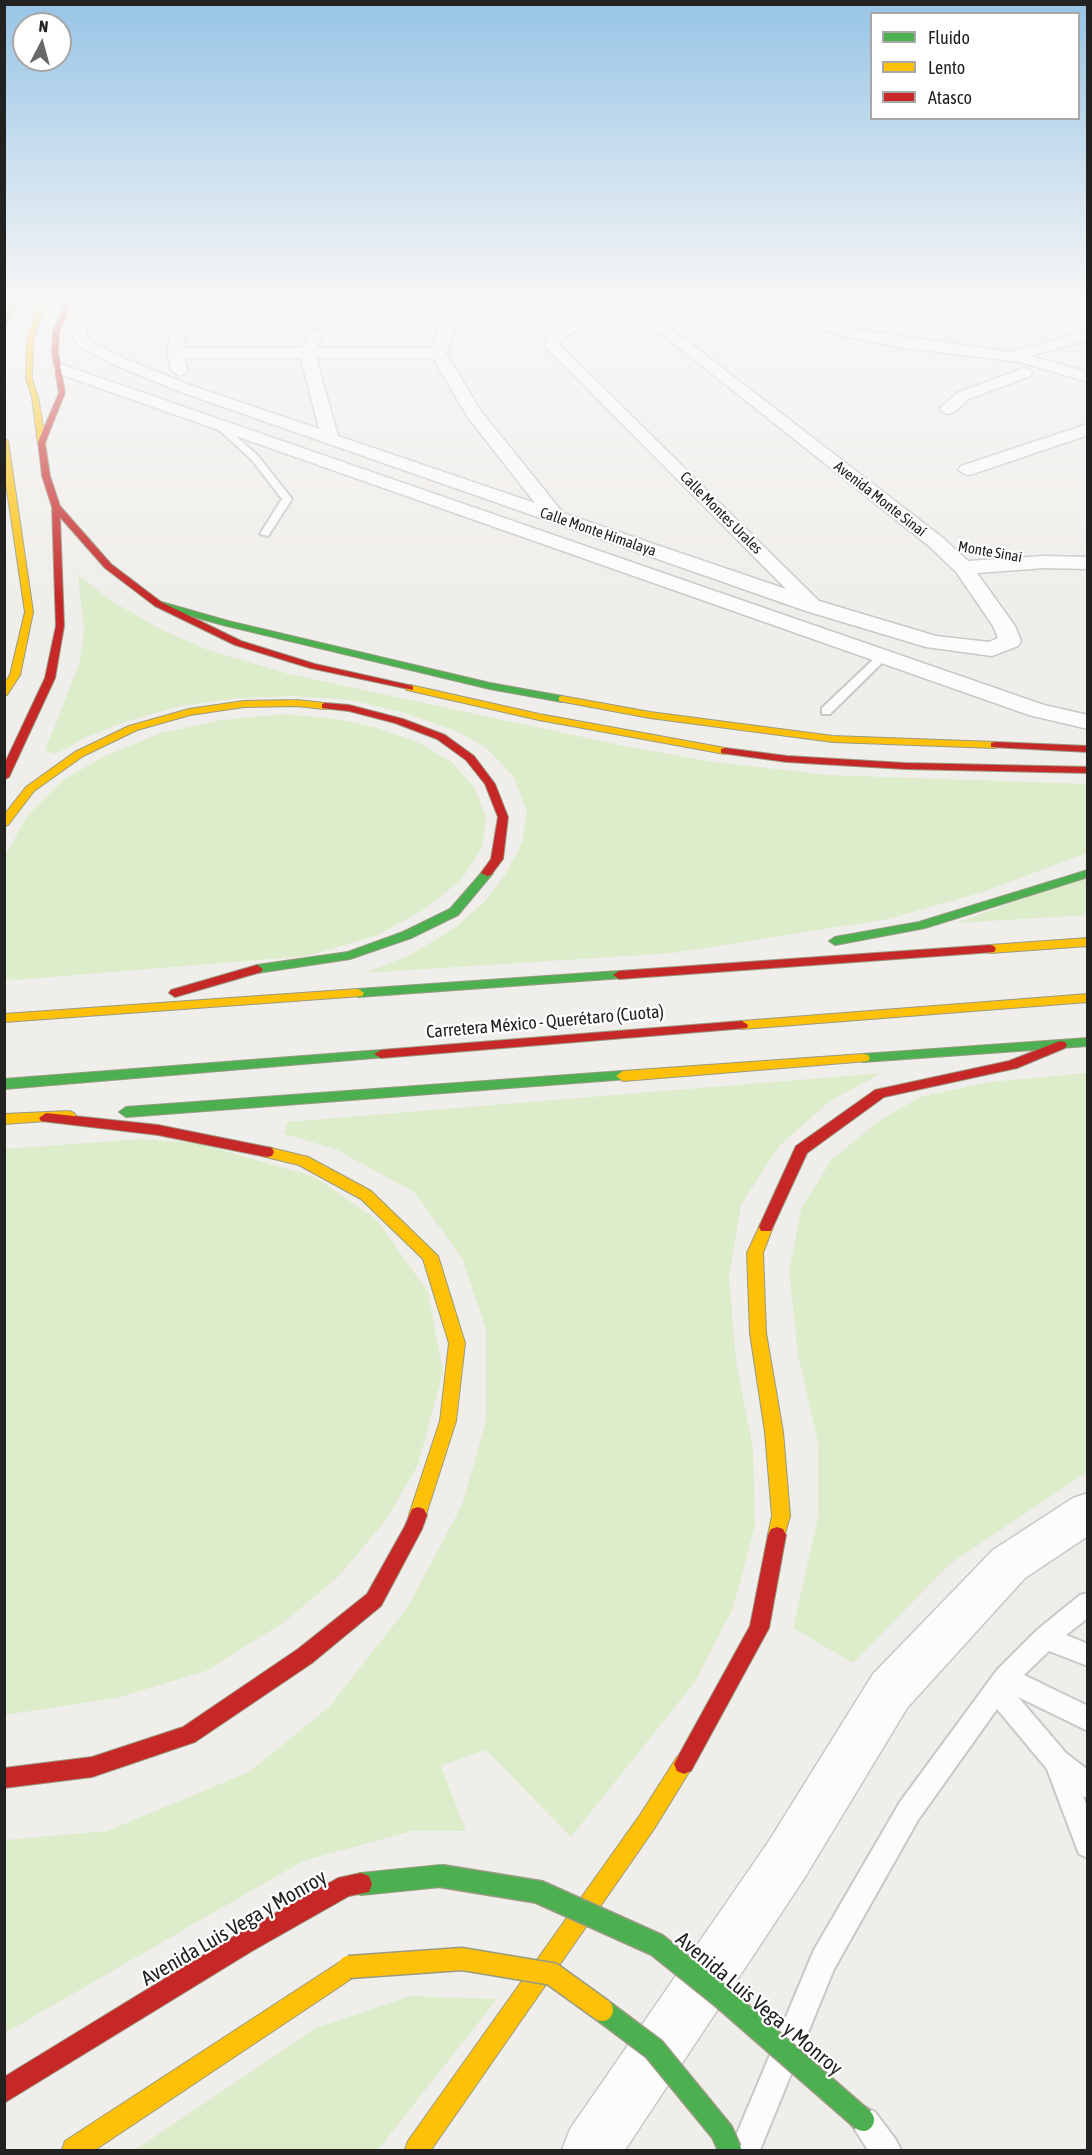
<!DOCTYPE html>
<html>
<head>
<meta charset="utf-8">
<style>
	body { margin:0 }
	#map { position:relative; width:1092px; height:2155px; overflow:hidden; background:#f0eeeb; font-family:"Asap Condensed",sans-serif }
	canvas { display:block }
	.frame { position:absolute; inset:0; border:6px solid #222; pointer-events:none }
	.legend { position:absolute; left:870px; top:12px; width:210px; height:108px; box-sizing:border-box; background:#fff; border:2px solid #a7a7a7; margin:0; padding:8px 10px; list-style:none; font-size:18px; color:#222 }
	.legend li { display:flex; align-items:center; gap:12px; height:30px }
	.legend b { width:30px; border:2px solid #a7a7a7 }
	.north { position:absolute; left:12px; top:12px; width:60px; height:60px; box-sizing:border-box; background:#fff; border:2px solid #a7a7a7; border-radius:50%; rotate:6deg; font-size:16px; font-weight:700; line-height:24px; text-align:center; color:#222 }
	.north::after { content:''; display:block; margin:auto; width:21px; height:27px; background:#6a6968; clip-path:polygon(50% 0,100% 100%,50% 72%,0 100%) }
</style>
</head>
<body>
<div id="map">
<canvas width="1092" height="2155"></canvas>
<div class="frame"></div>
<ul class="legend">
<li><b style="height:8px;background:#4caf50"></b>Fluido</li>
<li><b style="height:8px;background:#ffc107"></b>Lento</li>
<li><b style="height:8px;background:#c62828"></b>Atasco</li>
</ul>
<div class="north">N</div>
</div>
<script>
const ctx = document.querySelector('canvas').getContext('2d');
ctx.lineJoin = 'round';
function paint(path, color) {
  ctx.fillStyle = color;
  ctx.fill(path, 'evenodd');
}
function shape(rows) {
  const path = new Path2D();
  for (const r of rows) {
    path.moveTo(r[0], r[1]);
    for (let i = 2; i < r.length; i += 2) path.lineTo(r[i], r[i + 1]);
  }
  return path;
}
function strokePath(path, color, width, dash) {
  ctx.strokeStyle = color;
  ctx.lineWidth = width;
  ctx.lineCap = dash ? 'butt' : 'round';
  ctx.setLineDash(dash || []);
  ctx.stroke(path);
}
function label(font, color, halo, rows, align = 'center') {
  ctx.font = font + ' "Asap Condensed",sans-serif';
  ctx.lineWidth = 4.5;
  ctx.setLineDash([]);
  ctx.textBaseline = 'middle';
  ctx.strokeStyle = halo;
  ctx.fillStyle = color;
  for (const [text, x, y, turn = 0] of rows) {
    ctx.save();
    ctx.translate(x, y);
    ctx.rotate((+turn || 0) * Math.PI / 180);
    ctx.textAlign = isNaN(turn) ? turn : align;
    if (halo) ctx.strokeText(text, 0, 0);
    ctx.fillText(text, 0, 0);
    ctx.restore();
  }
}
paint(shape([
	[78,575,110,600,160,629,208,650,289,674,629,747,714,762,828,775,1087,784,1087,853,983,892,888,919,673,953,365,973,412,954,456,927,485,901,507,872,522,843,527,812,513,776,485,747,456,731,405,713,350,700,293,696,240,698,180,706,125,722,86,737,56,754,45,751,79,664,84,632],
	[285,714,336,719,378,728,417,742,452,762,475,789,486,817,482,848,461,880,425,909,378,935,308,956,15,980,5,978,5,856,27,816,63,780,105,756,161,733,222,720],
	[1087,876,1087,915,957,923,1042,891],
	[882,1073,830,1101,779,1146,741,1205,729,1276,736,1361,753,1448,755,1526,733,1608,695,1682,571,1837,486,1750,441,1766,466,1831,412,1831,303,1861,5,2033,5,1840,107,1831,249,1772,329,1707,407,1608,462,1505,486,1421,486,1329,462,1258,414,1192,335,1149,284,1134,287,1122],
	[1087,1073,1087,1472,950,1564,853,1663,793,1628,818,1517,818,1443,798,1355,789,1271,801,1209,832,1159,879,1121,920,1097,989,1082],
	[141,1139,197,1143,315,1177,376,1219,428,1292,443,1372,418,1465,386,1520,339,1576,283,1623,206,1671,117,1698,4,1715,4,1149],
	[410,1996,497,1999,378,2150,135,2150,316,2028]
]), '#ddeccb');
paint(shape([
	[119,300,139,300,137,303,90,317,83,313,85,310,119,300]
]), '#bfdbe3');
const lane = shape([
	[200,310,257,311,261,313,257,315,203,314,200,310],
	[217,424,223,424,258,456,292,499,268,536,260,534,282,499,252,460,217,428,217,424],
	[879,654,889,656,830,714,822,714,822,708,879,654],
	[1088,1593,1088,1618,1066,1635,1088,1644,1088,1666,1049,1651,1024,1675,1088,1706,1088,1731,1018,1697,1066,1753,1088,1770,1088,1798,1083,1796,1088,1809,1088,1858,1079,1854,1047,1769,997,1709,918,1820,834,1969,760,2150,730,2150,814,1950,900,1802,997,1670,1037,1630,1080,1595,1088,1593],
	[865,2107,875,2112,896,2140,901,2150,868,2150,850,2122,855,2112,865,2107]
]);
const street = shape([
	[158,300,180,300,178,303,102,323,86,331,86,335,91,341,123,358,190,385,319,429,301,358,184,358,188,371,180,376,172,371,167,353,172,332,198,309,215,300,231,300,186,334,183,348,302,348,311,330,316,329,323,333,317,348,432,348,442,319,262,304,255,300,309,300,447,310,459,300,474,300,457,317,446,353,480,410,563,513,786,589,546,347,544,343,550,335,600,300,615,300,561,341,560,345,819,601,936,636,989,642,998,638,993,626,956,572,929,546,619,300,634,300,943,538,968,561,1044,556,1088,557,1088,569,1044,568,977,573,1015,626,1021,641,1018,646,992,656,926,647,806,611,178,391,113,364,81,347,72,336,74,326,92,317,158,300],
	[316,358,433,358,467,416,535,503,338,436,316,358],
	[800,300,814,300,826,320,847,328,1009,352,1088,331,1088,340,1030,356,1088,372,1088,382,1020,362,897,347,838,335,816,326,800,300],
	[860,300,879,300,907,310,933,312,970,300,990,300,934,320,900,317,860,300],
	[60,364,1044,705,1088,715,1088,729,1029,715,54,372,52,369,54,366,60,364],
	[1024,368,1030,370,1032,373,1030,376,969,399,953,413,947,414,939,409,957,393,1024,368],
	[1088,424,1088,435,973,474,967,475,958,470,961,466,1088,424],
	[1088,1493,1088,1536,1025,1578,907,1708,805,1877,625,2150,562,2150,570,2129,769,1841,873,1674,993,1550,1073,1498,1088,1493]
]);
const fast = shape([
	[15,300,21,300,4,327,4,319,15,300],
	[158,601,228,621,490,683,562,696,567,699,562,702,490,689,223,625,155,606,154,604,158,601],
	[487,870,493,873,458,915,411,938,350,959,257,973,251,969,257,965,348,952,403,932,450,909,483,871,487,870],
	[1088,870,1088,877,925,928,835,945,829,941,835,937,919,922,1088,870],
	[619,971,623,972,625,975,623,978,358,997,352,993,358,989,619,971],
	[1088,1038,1088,1046,863,1062,856,1058,863,1054,1088,1038],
	[381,1050,388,1054,386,1057,4,1089,4,1079,381,1050],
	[623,1071,630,1076,628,1079,126,1117,119,1112,126,1107,623,1071],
	[441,1865,449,1868,452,1876,449,1884,441,1887,361,1895,353,1892,350,1884,353,1876,361,1873,441,1865]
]);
const slow = shape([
	[40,300,46,300,33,341,32,379,38,397,46,444,42,446,38,444,32,397,26,379,27,341,40,300],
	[4,439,8,441,33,612,20,675,7,695,4,696,4,684,10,675,25,612,4,470,4,439],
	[410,685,539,714,725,748,730,751,725,754,539,720,407,690,405,688,410,685],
	[562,696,650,712,833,736,995,742,1000,745,995,748,833,742,650,718,559,701,559,697,562,696],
	[296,700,325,703,330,706,325,709,296,706,244,707,190,715,137,730,83,756,34,791,8,825,4,826,4,815,26,787,75,752,129,726,189,709,244,701,296,700],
	[1088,938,1088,946,990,953,984,949,990,945,1088,938],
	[358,989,364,993,362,996,4,1022,4,1014,358,989],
	[1088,994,1088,1002,742,1029,736,1025,742,1021,1088,994],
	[863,1054,868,1055,870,1058,868,1061,623,1081,616,1076,623,1071,863,1054],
	[69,1111,74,1113,76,1116,74,1119,4,1124,4,1114,69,1111],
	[267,1147,308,1157,371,1191,438,1256,465,1343,456,1421,424,1521,418,1523,412,1521,409,1515,440,1421,449,1343,423,1259,361,1199,299,1165,262,1156,260,1152,262,1148,267,1147],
	[766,1221,771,1223,773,1227,763,1253,766,1333,783,1432,790,1516,783,1541,777,1543,771,1541,768,1535,772,1516,765,1432,750,1333,747,1253,761,1223,766,1221],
	[684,1754,691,1757,694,1764,654,1829,431,2150,405,2150,408,2141,640,1815,677,1757,684,1754],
	[349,1956,357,1959,360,1967,357,1975,95,2150,62,2150,65,2141,349,1956]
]);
const jam = shape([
	[67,300,73,300,59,332,58,353,65,393,45,443,50,476,60,506,111,564,161,602,241,641,315,664,413,686,413,690,310,668,235,645,155,606,105,568,60,517,64,626,55,678,9,777,4,780,4,765,45,678,56,626,52,507,42,476,38,442,59,393,52,353,53,332,67,300],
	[325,703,349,705,403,719,445,735,474,756,495,784,508,817,503,859,491,875,487,876,481,873,491,859,498,817,485,784,466,760,437,739,395,723,349,711,322,708,322,704,325,703],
	[995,742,1088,746,1088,752,991,747,991,743,995,742],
	[725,748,787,756,905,763,1088,767,1088,773,905,769,787,762,721,753,721,749,725,748],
	[990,945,994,946,996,949,994,952,619,979,613,975,619,971,990,945],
	[257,965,263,969,261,972,175,997,169,993,171,990,257,965],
	[742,1021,748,1025,747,1028,381,1058,374,1054,381,1050,742,1021],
	[1060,1041,1065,1042,1067,1045,1065,1048,1017,1068,884,1097,807,1153,771,1231,761,1231,759,1227,796,1146,875,1090,1009,1061,1060,1041],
	[46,1113,158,1125,267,1147,272,1148,274,1152,272,1156,267,1157,158,1135,41,1121,39,1118,46,1113],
	[418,1507,424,1509,427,1515,422,1529,381,1606,312,1663,195,1742,92,1777,4,1788,4,1768,92,1757,183,1727,298,1649,367,1594,405,1526,412,1509,418,1507],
	[777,1527,783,1529,786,1535,769,1628,691,1771,684,1774,677,1771,674,1764,750,1626,768,1535,771,1529,777,1527],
	[361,1873,369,1876,372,1884,369,1892,349,1896,252,1951,4,2103,4,2077,236,1935,338,1878,361,1873]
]);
strokePath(lane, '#c9c8c7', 4);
strokePath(street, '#c9c8c7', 3);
strokePath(fast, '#999a82', 2);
strokePath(slow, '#999a82', 2);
strokePath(jam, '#999a82', 2);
paint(lane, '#fdfcfc');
paint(street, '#fdfcfc');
paint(fast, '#4caf50');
paint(slow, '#ffc107');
paint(jam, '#c62828');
const fastBridge = shape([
	[441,1876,539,1892,657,1945,722,1997,863,2120],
	[602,2010,654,2049,722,2132,730,2150]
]);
const slowBridge = shape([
	[349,1967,462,1959,552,1974,602,2010]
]);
strokePath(fastBridge, '#999a82', 25, []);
strokePath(slowBridge, '#999a82', 25, []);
strokePath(fastBridge, '#4caf50', 22);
strokePath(slowBridge, '#ffc107', 22);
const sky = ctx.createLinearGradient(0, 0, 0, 601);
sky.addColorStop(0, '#97c4e6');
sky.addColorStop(0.5, '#f8f7f6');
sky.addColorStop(1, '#f8f7f600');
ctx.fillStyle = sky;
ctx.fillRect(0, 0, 1092, 601);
label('15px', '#222', '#fff', [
	["Avenida Monte Sinaí",880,499,38],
	["Calle Montes Urales",721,513,45],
	["Calle Monte Himalaya",598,532,19],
	["Monte Sinai",990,552,10]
]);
label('18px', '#222', '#fff', [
	["Carretera México - Querétaro (Cuota)",545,1022,-5]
]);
label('21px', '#222', '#fff', [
	["Avenida Luis Vega y Monroy",234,1928,-30],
	["Avenida Luis Vega y Monroy",759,2004,40]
]);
</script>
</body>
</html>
